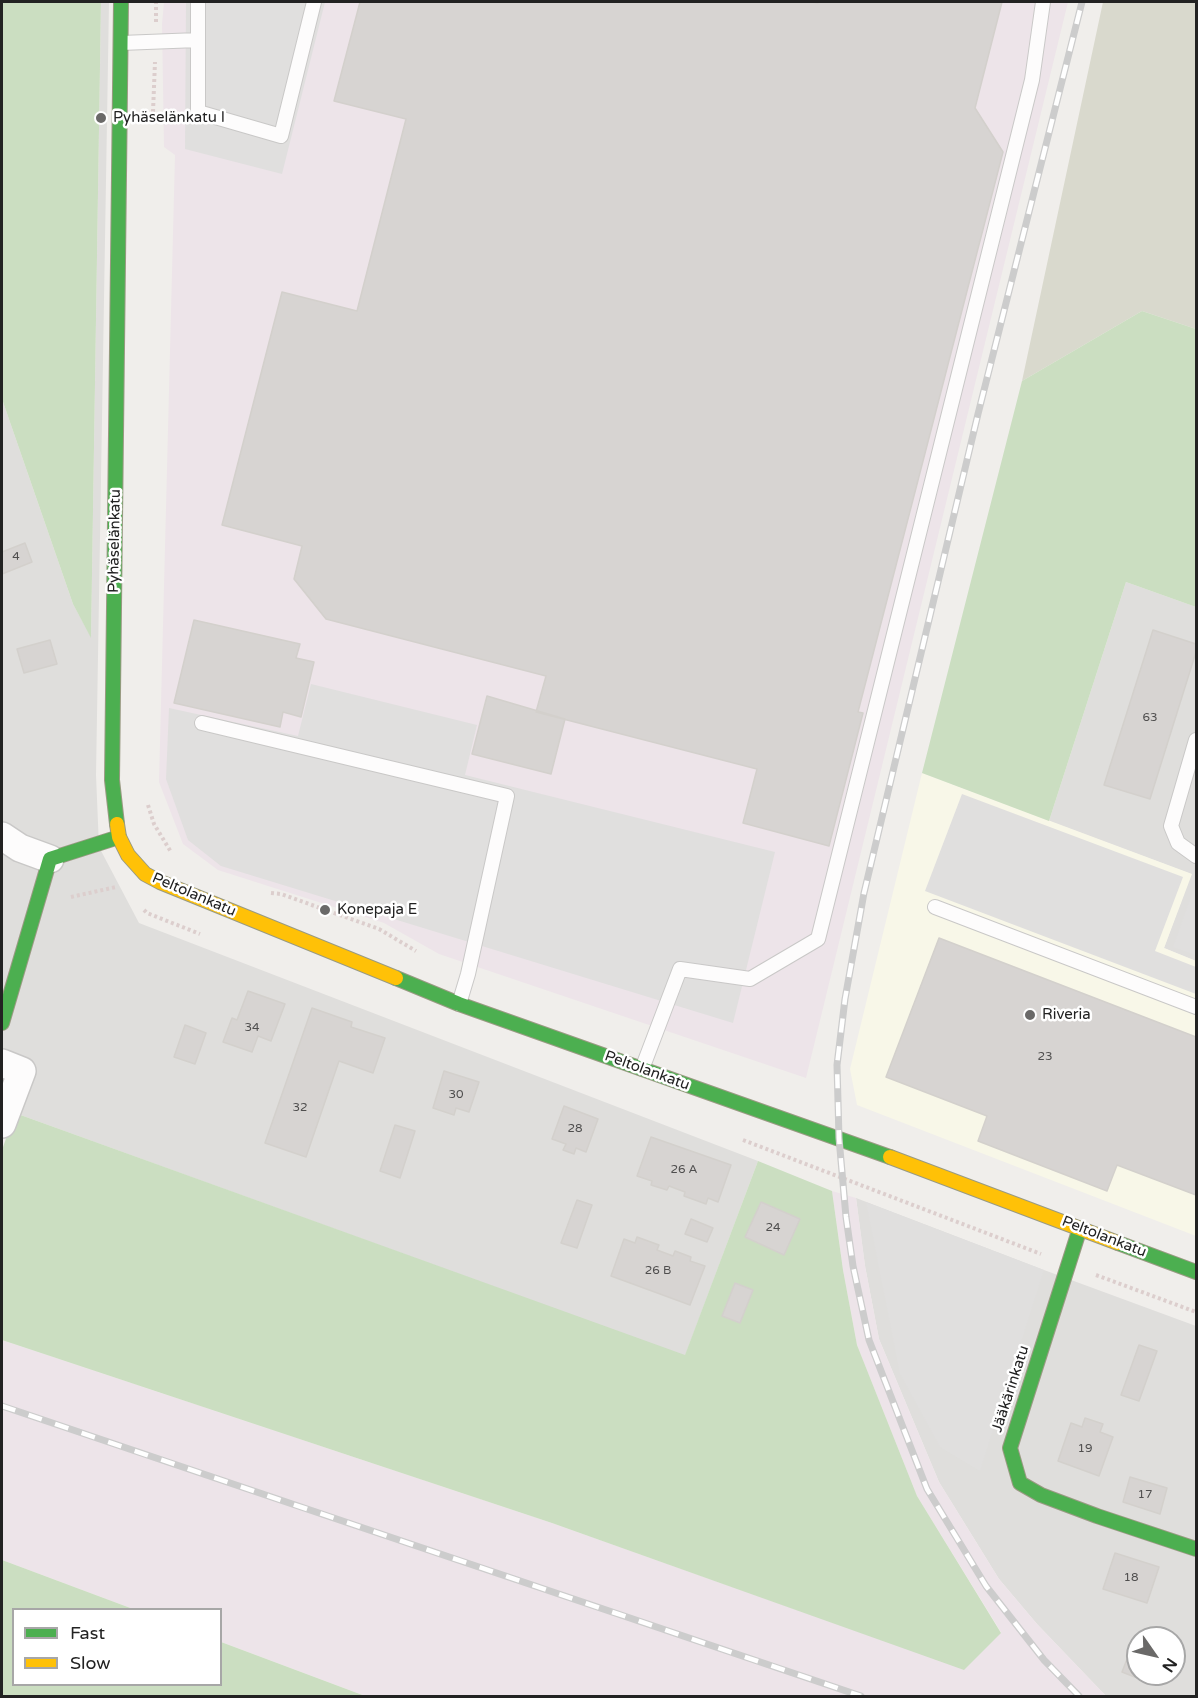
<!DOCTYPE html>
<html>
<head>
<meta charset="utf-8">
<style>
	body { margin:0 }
	#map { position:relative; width:1198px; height:1698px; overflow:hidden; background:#f0eeeb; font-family:"Varela Round",sans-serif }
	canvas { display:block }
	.frame { position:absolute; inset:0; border:3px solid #222; pointer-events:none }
	.legend { position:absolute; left:12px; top:1608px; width:210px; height:78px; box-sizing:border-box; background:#fff; border:2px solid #a7a7a7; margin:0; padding:8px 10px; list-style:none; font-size:18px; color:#222 }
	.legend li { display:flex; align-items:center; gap:12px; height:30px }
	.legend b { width:30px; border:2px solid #a7a7a7 }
	.north { position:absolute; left:1126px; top:1626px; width:60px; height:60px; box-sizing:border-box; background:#fff; border:2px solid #a7a7a7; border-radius:50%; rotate:124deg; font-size:16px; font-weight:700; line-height:24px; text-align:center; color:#222 }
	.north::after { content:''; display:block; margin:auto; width:21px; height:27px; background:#6a6968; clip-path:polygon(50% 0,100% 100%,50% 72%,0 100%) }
</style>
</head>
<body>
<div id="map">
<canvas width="1198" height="1698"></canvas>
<div class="frame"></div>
<ul class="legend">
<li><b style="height:8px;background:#4caf50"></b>Fast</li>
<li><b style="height:8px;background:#ffc107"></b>Slow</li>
</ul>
<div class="north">N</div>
</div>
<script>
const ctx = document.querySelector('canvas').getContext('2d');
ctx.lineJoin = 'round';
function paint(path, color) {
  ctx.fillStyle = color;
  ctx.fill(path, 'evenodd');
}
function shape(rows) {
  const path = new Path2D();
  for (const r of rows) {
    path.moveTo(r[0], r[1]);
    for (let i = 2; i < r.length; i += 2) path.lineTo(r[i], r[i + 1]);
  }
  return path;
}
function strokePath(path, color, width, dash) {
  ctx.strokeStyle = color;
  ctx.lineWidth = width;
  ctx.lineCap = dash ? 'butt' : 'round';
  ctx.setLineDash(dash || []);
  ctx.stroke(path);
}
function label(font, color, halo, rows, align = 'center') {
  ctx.font = font + ' "Varela Round",sans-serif';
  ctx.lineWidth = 5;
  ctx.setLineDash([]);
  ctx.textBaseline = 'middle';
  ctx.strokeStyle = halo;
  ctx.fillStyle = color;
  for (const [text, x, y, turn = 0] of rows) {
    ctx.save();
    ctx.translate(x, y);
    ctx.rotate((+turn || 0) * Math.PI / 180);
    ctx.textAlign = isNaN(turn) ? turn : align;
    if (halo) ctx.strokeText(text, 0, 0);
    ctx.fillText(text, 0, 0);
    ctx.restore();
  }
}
paint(shape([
	[101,2,109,2,96,775,99,847,139,923,758,1161,685,1356,15,1113,2,1107,2,399,73,604,91,637],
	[1126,582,1196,607,1196,961,1164,948,1191,874,1049,821],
	[856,1198,1044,1270,1196,1326,1196,1696,1106,1696,1037,1624,999,1579,939,1482,879,1339,865,1266],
	[1138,1638,1174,1638,1174,1674,1138,1674]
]), '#dfdedc');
paint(shape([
	[164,2,1068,2,806,1078,439,954,384,923,218,870,183,844,159,782,175,155,164,147,162,24],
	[832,1191,856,1198,865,1266,879,1339,939,1482,999,1579,1037,1624,1106,1696,365,1696,221,1642,220,1610,133,1609,2,1560,2,1340,552,1523,964,1669,1001,1632,917,1496,857,1345,843,1270]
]), '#ede4e9');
paint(shape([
	[922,773,1192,874,1164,948,1196,961,1196,1236,857,1105,850,1069]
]), '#f8f7e8');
paint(shape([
	[1103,2,1196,2,1196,329,1142,311,1022,381]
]), '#d9d9cd');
paint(shape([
	[2,2,101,2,91,638,73,604,2,399],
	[1142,311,1196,329,1196,607,1126,582,1049,821,922,773,1022,381],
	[15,1113,685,1355,758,1161,832,1191,843,1270,857,1345,917,1496,1001,1633,964,1670,552,1523,2,1340,2,1150],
	[2,1560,133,1609,14,1610,14,1684,220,1684,221,1642,365,1696,2,1696]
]), '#cbdec1');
paint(shape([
	[186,2,325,2,282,174,185,149],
	[311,684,477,725,465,775,775,852,733,1023,221,866,188,840,166,779,169,708,298,736],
	[962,794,1183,877,1155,951,1196,967,1196,994,925,891],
	[1196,882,1196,955,1173,947],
	[866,1202,1044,1270,980,1471,940,1447,900,1374]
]), '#e0dfde');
const building = shape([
	[360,2,811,2,818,3,818,2,1002,2,975,108,1003,152,858,712,863,713,829,846,743,823,757,769,536,712,546,676,326,619,294,579,302,546,222,525,282,292,357,311,406,119,334,101,360,2],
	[25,543,32,562,2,574,2,552,25,543],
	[194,620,300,644,296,658,314,662,301,717,283,712,280,727,174,703,194,620],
	[1153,630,1196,644,1196,652,1150,799,1104,785,1153,630],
	[50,640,57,664,24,673,17,649,50,640],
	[487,696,565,719,551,774,472,754,487,696],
	[939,938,1196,1037,1196,1195,1117,1165,1107,1191,978,1141,987,1116,886,1077,939,938],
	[248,991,285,1004,271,1041,258,1036,252,1052,223,1042,232,1018,237,1020,248,991],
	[312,1008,352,1022,351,1027,385,1038,373,1073,339,1061,306,1157,265,1143,312,1008],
	[185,1025,206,1033,195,1064,174,1057,185,1025],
	[444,1071,479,1082,469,1112,456,1108,454,1115,433,1108,444,1071],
	[564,1106,598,1119,586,1152,576,1148,574,1154,563,1150,566,1144,552,1139,564,1106],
	[395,1125,415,1131,400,1178,380,1171,395,1125],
	[651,1137,731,1165,718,1202,708,1198,706,1204,684,1196,685,1192,669,1186,667,1190,651,1185,652,1181,637,1176,651,1137],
	[577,1200,592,1205,577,1248,561,1243,577,1200],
	[761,1202,800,1219,784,1255,745,1237,761,1202],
	[691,1219,713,1228,707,1242,685,1234,691,1219],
	[637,1237,659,1245,657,1250,673,1256,675,1251,691,1257,690,1261,705,1266,690,1305,611,1276,624,1239,635,1243,637,1237],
	[735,1283,753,1290,740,1323,722,1316,735,1283],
	[1139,1345,1157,1351,1139,1401,1121,1395,1139,1345],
	[1085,1418,1103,1424,1100,1432,1113,1437,1099,1476,1058,1461,1071,1423,1082,1427,1085,1418],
	[1130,1477,1167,1488,1160,1514,1123,1502,1130,1477],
	[1115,1553,1159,1567,1147,1603,1103,1589,1115,1553],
	[1133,1644,1138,1646,1138,1674,1142,1674,1140,1679,1122,1672,1133,1644]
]);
paint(building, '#d7d4d2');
strokePath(building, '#d3d0cc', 1.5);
const lane = shape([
	[198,2,198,112,281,136,314,2],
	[121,43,198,40],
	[202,723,507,796,468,974,459,1004],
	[1196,740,1171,826,1178,843,1196,856],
	[935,907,1196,1007],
	[642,1069,680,969,750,979,818,939,1032,80,1043,2]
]);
const street = shape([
	[2,836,20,848,50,859],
	[2,1063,22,1071,2,1124]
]);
const fast = shape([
	[117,824,112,780,121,2],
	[396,978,459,1004,890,1157],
	[2,1023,50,859,119,837],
	[1080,1228,1010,1448,1020,1483,1041,1495,1097,1516,1196,1549],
	[1118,1243,1196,1272]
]);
const slow = shape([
	[117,824,119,837,128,855,145,874,160,882,396,978],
	[890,1157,1118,1243]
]);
strokePath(lane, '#c9c8c7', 16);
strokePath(street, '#c9c8c7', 30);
strokePath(fast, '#999a82', 16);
strokePath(slow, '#999a82', 16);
strokePath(shape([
	[156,22,156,2],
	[153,112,155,62],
	[148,805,154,824,171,852],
	[271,893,281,894,379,929,416,951],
	[71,897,116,887],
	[144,910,147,913,200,934],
	[743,1140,1041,1254],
	[1096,1275,1196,1312]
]), '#dccecd', 4, [3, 3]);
strokePath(lane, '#fdfcfc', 14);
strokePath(street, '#fdfcfc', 27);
strokePath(fast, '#4caf50', 14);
strokePath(slow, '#ffc107', 14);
const rail = shape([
	[2,1406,861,1696],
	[1079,1696,1044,1660,986,1586,927,1489,869,1340,853,1266,846,1217,839,1138,837,1065,845,999,864,893,978,414,1082,2]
]);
strokePath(rail, '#ccc', 7);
strokePath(rail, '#fff', 4.5, [14]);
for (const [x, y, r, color] of [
	[101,118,6,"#6a6968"],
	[325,910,6,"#6a6968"],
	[1030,1015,6,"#6a6968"]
]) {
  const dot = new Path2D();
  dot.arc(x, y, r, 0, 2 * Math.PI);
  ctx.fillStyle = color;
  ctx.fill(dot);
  strokePath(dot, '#fff', 2);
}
label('12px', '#4f4e4e', null, [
	["4",16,557],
	["63",1150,718],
	["34",252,1028],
	["23",1045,1057],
	["30",456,1095],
	["32",300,1108],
	["28",575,1129],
	["26 A",684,1170],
	["24",773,1228],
	["26 B",658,1271],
	["19",1085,1449],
	["17",1145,1495],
	["18",1131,1578]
]);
label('15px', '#222', '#fff', [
	["Pyhäselänkatu I",113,118],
	["Konepaja E",337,910],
	["Riveria",1042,1015]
], 'left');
label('15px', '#222', '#fff', [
	["Pyhäselänkatu",115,541,-89],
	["Peltolankatu",194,895,23],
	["Peltolankatu",647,1071,20],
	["Peltolankatu",1104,1237,21],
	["Jääkärinkatu",1011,1389,-72]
]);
</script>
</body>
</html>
